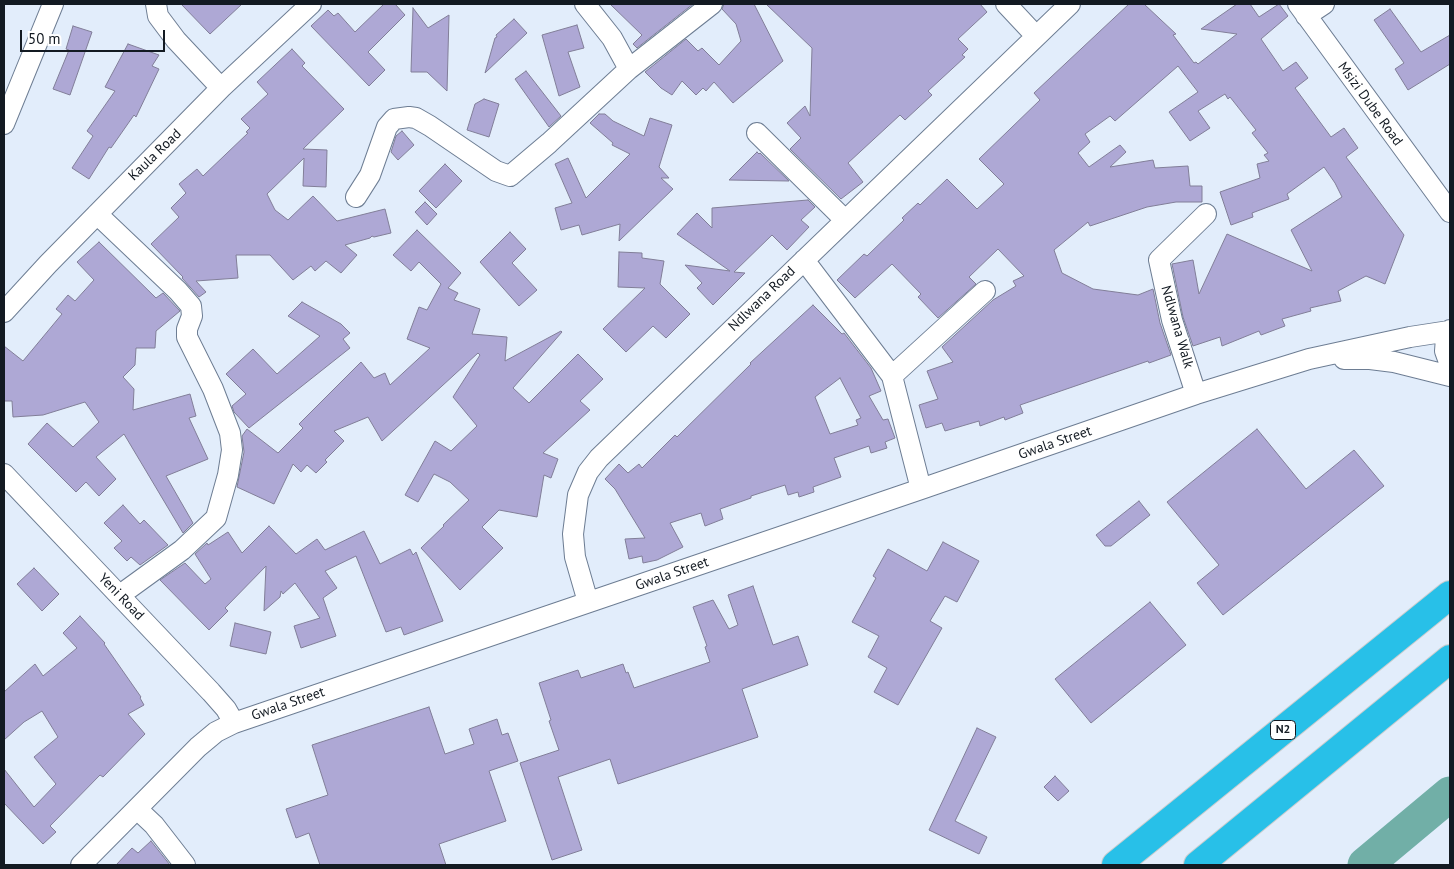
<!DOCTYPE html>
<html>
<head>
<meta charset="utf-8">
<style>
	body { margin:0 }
	#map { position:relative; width:1454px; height:869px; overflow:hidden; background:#e2edfb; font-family:"PT Sans",sans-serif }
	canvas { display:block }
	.frame { position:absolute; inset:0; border:5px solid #131a22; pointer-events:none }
	.scale { position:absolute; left:20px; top:30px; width:145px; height:22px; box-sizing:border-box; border:2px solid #131a22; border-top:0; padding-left:6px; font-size:15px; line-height:18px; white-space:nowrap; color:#131a22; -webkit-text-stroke:4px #fff; paint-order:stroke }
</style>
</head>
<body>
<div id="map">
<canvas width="1454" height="869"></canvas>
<div class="frame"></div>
<div class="scale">50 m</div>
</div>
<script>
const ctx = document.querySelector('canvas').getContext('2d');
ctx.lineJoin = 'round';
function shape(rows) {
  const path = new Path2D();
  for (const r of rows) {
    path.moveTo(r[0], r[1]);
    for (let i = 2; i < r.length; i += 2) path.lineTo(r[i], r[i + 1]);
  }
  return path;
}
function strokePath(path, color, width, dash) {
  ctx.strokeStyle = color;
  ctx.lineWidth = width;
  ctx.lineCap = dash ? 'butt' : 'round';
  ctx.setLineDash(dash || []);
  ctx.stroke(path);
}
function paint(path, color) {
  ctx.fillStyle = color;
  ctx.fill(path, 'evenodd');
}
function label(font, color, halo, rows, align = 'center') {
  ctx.font = font + ' "PT Sans",sans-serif';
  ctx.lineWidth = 4.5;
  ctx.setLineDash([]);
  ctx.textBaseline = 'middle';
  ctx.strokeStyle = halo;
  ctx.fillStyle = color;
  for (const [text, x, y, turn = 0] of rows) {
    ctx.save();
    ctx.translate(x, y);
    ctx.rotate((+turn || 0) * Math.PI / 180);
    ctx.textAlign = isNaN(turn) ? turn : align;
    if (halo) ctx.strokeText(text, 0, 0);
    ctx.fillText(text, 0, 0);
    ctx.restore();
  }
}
strokePath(shape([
	[1365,865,1450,794]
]), '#71afa7', 35);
const building = shape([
	[181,4,242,4,210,34,181,4],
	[384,4,395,4,405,15,368,52,385,70,369,86,311,26,328,10,334,16,338,13,355,32,384,4],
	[610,4,693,4,637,48,633,44,642,35,610,4],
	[724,4,754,4,783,61,733,103,714,82,706,91,703,88,696,95,682,81,672,95,661,88,645,72,686,39,698,51,702,48,719,65,741,41,736,24,722,9,724,4],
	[766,4,980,4,987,12,958,39,968,49,962,55,965,57,928,91,932,95,905,120,900,115,848,163,863,182,841,199,790,149,801,138,787,123,805,106,810,116,812,48,766,4],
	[1129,4,1144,4,1176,34,1173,35,1194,63,1196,62,1198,64,1237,34,1201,29,1237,4,1250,4,1259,17,1279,4,1288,16,1261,39,1283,71,1296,62,1308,78,1295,88,1331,137,1344,128,1358,148,1346,157,1404,235,1385,284,1366,276,1338,291,1341,301,1310,308,1311,311,1282,319,1285,326,1261,335,1259,331,1222,346,1220,337,1193,346,1183,317,1172,264,1193,260,1199,294,1227,234,1312,271,1291,230,1342,197,1335,183,1324,167,1287,194,1289,199,1252,213,1253,217,1231,225,1220,192,1260,178,1257,164,1269,161,1264,155,1268,153,1252,133,1256,130,1230,97,1228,99,1225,94,1198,111,1210,128,1190,141,1169,112,1198,92,1178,66,1115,121,1110,116,1085,134,1090,142,1078,153,1089,167,1120,145,1126,152,1110,167,1153,160,1155,168,1188,166,1190,186,1202,186,1202,202,1176,202,1147,207,1090,226,1088,222,1054,250,1062,273,1093,289,1138,295,1153,289,1160,323,1171,355,1149,363,1148,361,1020,405,1023,413,1005,420,1004,417,980,426,979,421,945,431,942,423,926,428,919,405,938,399,927,371,953,362,942,347,993,300,1016,286,1013,281,1024,276,998,249,969,277,976,284,938,318,918,297,921,294,892,264,855,298,837,280,864,254,867,256,904,220,902,218,918,203,920,205,947,179,977,209,1004,184,979,159,1040,100,1034,93,1129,4],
	[413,8,428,28,449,15,447,91,427,72,411,72,413,8],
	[1390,9,1421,52,1450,35,1450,64,1408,90,1395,69,1404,63,1374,20,1390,9],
	[514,19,527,33,485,73,495,38,497,37,496,35,514,19],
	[577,25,584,48,568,52,580,87,559,96,542,35,577,25],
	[73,26,92,32,70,95,53,89,69,50,66,49,73,26],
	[128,44,159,55,152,66,159,69,136,117,134,115,111,148,109,147,89,179,72,168,93,136,87,131,115,91,105,87,128,44],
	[292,49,305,63,302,66,344,109,303,149,327,150,326,187,303,186,304,158,267,194,275,210,288,220,313,196,337,221,385,209,391,233,374,237,372,236,370,238,345,245,357,255,341,273,326,261,315,271,311,266,293,280,270,255,236,255,238,278,196,281,206,292,199,297,182,278,183,277,151,244,179,217,171,208,186,193,179,184,197,169,203,176,248,133,246,132,250,128,241,119,268,94,257,82,292,49],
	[526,71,561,116,549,127,515,79,526,71],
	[484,99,499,104,489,137,467,130,475,104,484,99],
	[599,114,605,114,613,121,644,136,650,118,672,125,659,167,669,178,661,178,673,189,619,241,620,224,582,235,579,225,561,230,555,208,572,203,555,164,568,158,586,198,630,154,612,145,613,143,590,123,599,114],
	[402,131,414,145,398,160,391,152,396,136,402,131],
	[757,152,759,154,760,153,789,181,729,180,757,152],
	[445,164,462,181,436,208,419,191,445,164],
	[808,200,815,207,801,220,809,227,787,250,772,235,734,272,745,273,713,305,697,288,702,283,685,265,730,271,677,234,697,213,712,228,712,208,808,200],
	[425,202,437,214,427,225,415,212,425,202],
	[417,230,461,273,448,288,458,293,454,300,480,309,472,334,507,337,505,361,561,331,562,332,513,388,529,403,578,354,603,379,580,401,590,410,543,453,558,459,551,478,544,475,537,517,499,510,482,527,503,548,460,590,421,548,444,526,443,525,469,500,450,482,434,474,418,502,405,495,435,441,451,451,477,426,453,397,480,355,478,353,382,441,368,417,334,431,344,441,325,460,327,462,316,473,307,465,301,472,293,464,274,504,237,487,244,452,242,436,247,429,278,453,303,428,299,424,361,362,374,378,385,373,390,385,430,348,407,339,419,307,427,310,441,284,419,262,411,271,393,255,417,230],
	[510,232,526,249,512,263,537,290,519,306,480,262,510,232],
	[99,242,156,298,163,293,180,311,156,331,155,348,136,348,135,365,123,377,134,389,133,410,190,394,196,416,189,418,208,459,166,476,193,523,183,533,124,434,96,457,116,479,99,496,86,482,76,492,28,444,47,423,73,447,99,422,85,402,43,415,13,417,12,401,4,401,4,346,23,361,62,314,56,309,68,295,75,301,94,280,77,262,99,242],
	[619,252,642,253,642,258,664,261,660,284,690,314,666,338,653,326,626,352,603,329,645,288,618,287,619,252],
	[302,302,341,324,350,333,343,339,350,348,249,428,234,412,232,406,246,394,226,374,253,349,277,374,320,336,288,316,302,302],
	[813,305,842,334,844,333,871,368,881,391,869,396,883,420,888,419,895,438,885,442,887,448,871,453,869,446,834,458,841,477,813,487,814,492,799,497,798,492,788,495,785,485,751,496,751,498,720,509,723,519,705,526,701,513,670,523,683,547,657,560,643,563,642,556,629,559,625,539,645,538,615,489,605,479,619,464,628,473,639,464,642,468,675,435,677,437,751,364,750,363,813,305],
	[840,378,861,418,856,420,858,425,830,434,815,397,840,378],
	[1257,429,1306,489,1354,450,1384,486,1223,615,1197,583,1219,565,1167,502,1257,429],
	[1139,501,1150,515,1111,546,1105,546,1096,535,1139,501],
	[123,505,140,524,144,520,168,545,140,565,131,557,127,561,114,548,122,541,104,523,123,505],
	[269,526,296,554,317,539,325,550,364,531,380,564,410,549,413,555,416,552,443,621,404,635,401,627,386,632,356,556,325,571,337,588,323,598,336,636,301,648,294,626,320,618,295,583,283,594,281,591,280,597,264,611,266,566,225,608,228,611,209,630,160,580,185,563,205,584,211,579,195,554,207,543,208,545,228,532,242,553,269,526],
	[943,542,979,561,957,602,945,596,930,621,942,628,898,705,874,692,887,668,868,657,879,636,852,622,876,578,873,576,888,549,927,571,943,542],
	[34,568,59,594,42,611,17,584,34,568],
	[753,586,773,645,798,636,808,665,742,689,758,737,618,784,610,759,558,777,582,850,552,860,520,763,559,750,549,721,551,720,539,683,578,670,581,678,623,664,626,673,628,672,634,688,710,662,705,647,707,646,693,607,713,600,729,629,738,625,728,595,753,586],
	[1150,602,1186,645,1091,723,1055,679,1150,602],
	[80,616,105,643,104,644,141,697,140,698,144,705,128,714,145,734,103,777,100,775,50,826,56,832,43,844,4,803,4,769,34,807,56,784,34,757,58,737,42,711,24,722,4,740,4,692,35,664,43,676,77,648,63,633,80,616],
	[235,623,271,632,266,654,230,646,235,623],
	[429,707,445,754,474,744,469,729,497,719,502,735,508,733,518,761,489,771,506,821,439,844,446,865,320,865,309,833,296,838,286,809,328,795,312,745,429,707],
	[977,728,996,737,955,821,987,837,979,854,929,830,977,728],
	[1055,776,1069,791,1058,801,1044,787,1055,776],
	[151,841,170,865,116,865,132,848,138,853,151,841]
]);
paint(building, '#aea8d5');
strokePath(building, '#817e98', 1);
const minor = shape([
	[156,4,158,16,176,40,221,88],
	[585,4,612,38,629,69],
	[1006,4,1036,36],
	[1298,4,1450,212],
	[1306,16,1324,4],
	[4,124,53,4],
	[757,133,845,220],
	[356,197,370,175,387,127,394,119,409,117,416,118,430,126,496,171,510,176,549,143,629,69,712,4],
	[97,214,178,291,191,306,192,316,187,329,187,337,213,389,230,433,232,450,228,475,216,518,182,550,120,595],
	[804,260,892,376,921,489],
	[4,312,48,264,221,88,311,4],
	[1450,330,1446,338,1445,351,1450,365],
	[1344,359,1370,359,1394,362,1450,376],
	[892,376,985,291],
	[1196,394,1172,320,1159,260,1206,214],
	[4,474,211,692,226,709,234,723],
	[588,602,575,557,573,534,578,495,588,472,599,458,1070,4],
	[137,809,154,825,185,865],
	[81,865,198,747,216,732,234,723,921,489,1196,394,1309,359,1410,337,1449,331]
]);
const highway = shape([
	[1116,865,1450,595],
	[1198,865,1450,659]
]);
strokePath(minor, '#6d7d93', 22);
strokePath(highway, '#cbcdce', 30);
strokePath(minor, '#fff', 20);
strokePath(highway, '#28c0e8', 28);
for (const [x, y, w] of [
	[1283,730,25]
]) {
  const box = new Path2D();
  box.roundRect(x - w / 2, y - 9.5, w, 19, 4);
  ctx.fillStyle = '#fff';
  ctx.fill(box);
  strokePath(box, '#131a22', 1);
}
label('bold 12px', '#131a22', null, [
	["N2",1283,730]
]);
label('14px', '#131a22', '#fff', [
	["Msizi Dube Road",1370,104,54],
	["Kaula Road",155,155,-44],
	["Ndlwana Road",762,299,-44],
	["Ndlwana Walk",1177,327,74],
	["Gwala Street",1055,443,-19],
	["Gwala Street",672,574,-19],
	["Yeni Road",121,597,46],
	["Gwala Street",288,704,-19]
]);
</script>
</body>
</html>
